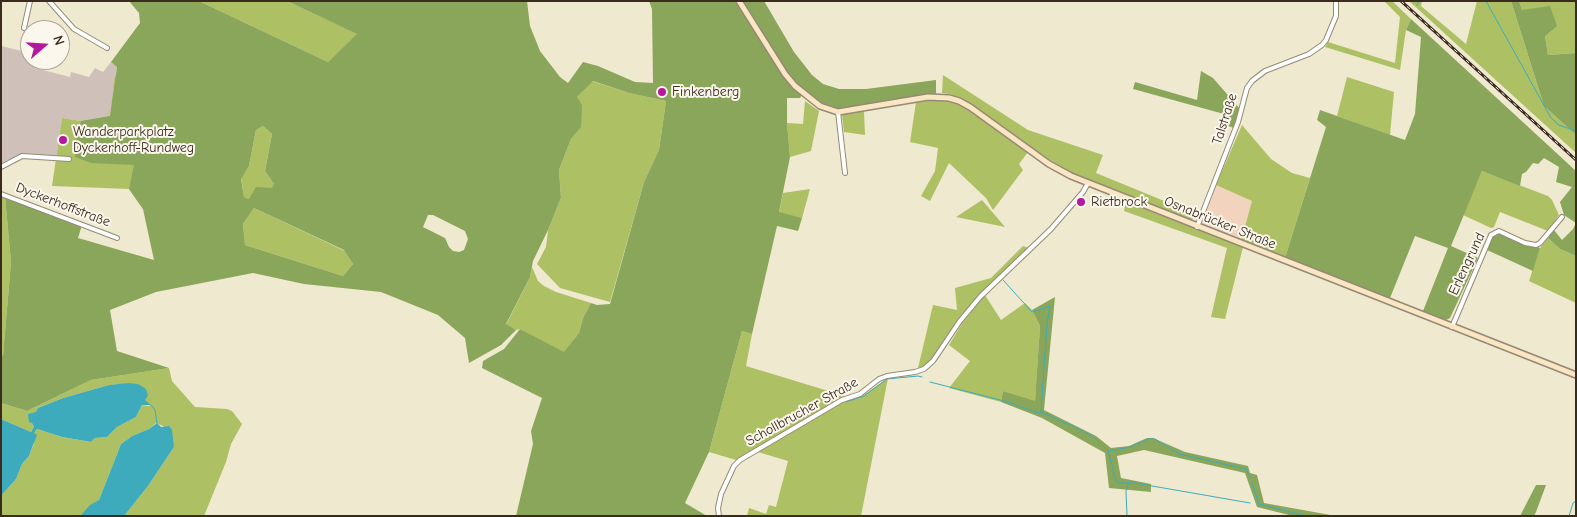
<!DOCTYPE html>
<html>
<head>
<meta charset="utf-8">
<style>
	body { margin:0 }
	#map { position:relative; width:1577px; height:517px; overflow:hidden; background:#efe9cf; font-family:"Comic Neue",sans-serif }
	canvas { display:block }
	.frame { position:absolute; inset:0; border:2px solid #3b2a1e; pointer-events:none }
	.north { position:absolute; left:20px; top:20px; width:50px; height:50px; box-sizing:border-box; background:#fbf7ec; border:1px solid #aea59a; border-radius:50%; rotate:71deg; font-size:14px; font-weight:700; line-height:20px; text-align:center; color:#3b2a1e }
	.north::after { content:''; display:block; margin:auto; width:18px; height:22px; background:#b5179e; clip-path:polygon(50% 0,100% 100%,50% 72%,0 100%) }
</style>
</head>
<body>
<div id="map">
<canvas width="1577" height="517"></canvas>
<div class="frame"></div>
<div class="north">N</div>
</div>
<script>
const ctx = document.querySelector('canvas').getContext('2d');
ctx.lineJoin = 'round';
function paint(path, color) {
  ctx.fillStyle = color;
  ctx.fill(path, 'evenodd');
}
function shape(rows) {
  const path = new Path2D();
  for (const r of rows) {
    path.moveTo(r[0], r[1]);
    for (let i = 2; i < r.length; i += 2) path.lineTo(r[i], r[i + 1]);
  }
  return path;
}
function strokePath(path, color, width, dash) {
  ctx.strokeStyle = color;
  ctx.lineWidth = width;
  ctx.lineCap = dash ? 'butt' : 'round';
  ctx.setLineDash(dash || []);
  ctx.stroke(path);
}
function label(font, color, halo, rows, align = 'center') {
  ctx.font = font + ' "Comic Neue",sans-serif';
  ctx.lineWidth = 4;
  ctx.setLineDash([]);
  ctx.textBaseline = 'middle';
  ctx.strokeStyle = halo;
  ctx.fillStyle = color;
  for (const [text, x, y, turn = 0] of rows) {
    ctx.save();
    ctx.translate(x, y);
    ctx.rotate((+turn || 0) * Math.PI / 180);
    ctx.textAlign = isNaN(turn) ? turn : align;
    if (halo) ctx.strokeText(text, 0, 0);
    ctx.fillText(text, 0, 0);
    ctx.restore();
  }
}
paint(shape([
	[1216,185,1252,201,1241,241,1201,224]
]), '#f2d4be');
paint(shape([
	[1,46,30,53,30,60,36,60,35,68,70,77,71,72,89,77,95,68,103,72,111,62,117,66,110,116,81,121,62,118,56,159,10,159,1,164]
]), '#cfc0ba');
paint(shape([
	[199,1,287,1,358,34,328,62],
	[1384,1,1392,1,1411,19,1406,30,1400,70,1325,47,1328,42,1395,63,1400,17],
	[1409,1,1422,1,1421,6,1466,44,1477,1,1511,1,1544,106,1576,135,1576,153],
	[1519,1,1576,1,1576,53,1548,55,1545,36,1522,10],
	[943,75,1028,130,1103,155,1096,173,1196,214,1193,219,1188,219,1070,172,1047,158,972,104,950,94,942,93],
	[115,76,152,81,143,209,129,189,52,186,62,118,81,121,110,116],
	[1347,77,1394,92,1390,135,1337,116],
	[592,81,629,93,666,101,659,150,644,182,610,302,560,288,537,264,546,247,548,230,561,198,559,170,571,139,581,126,577,97],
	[940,100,954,102,968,108,1028,152,1019,164,1023,170,993,210,986,198,949,163,930,201,921,196,935,171,938,148,910,142,916,102],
	[805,101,819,111,811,151,790,157,787,123,803,124],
	[864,111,865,135,844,132,842,115],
	[1242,125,1271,159,1292,173,1310,178,1285,258,1241,241,1252,201,1216,185],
	[263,126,272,134,265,171,274,184,273,188,249,199,244,197,241,178,249,166,256,130],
	[1482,171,1548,196,1552,200,1559,215,1548,231,1500,212,1494,227,1491,228,1463,215],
	[810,189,802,218,779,213,783,193],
	[1,196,5,197,11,262,3,356,1,356],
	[982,200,1005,227,956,217],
	[1126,202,1243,247,1225,319,1211,317,1227,248,1124,211],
	[254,208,345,251,353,264,343,276,245,245,243,224],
	[1548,238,1560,249,1576,256,1576,303,1529,281,1540,248],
	[1023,246,1029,248,980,294,958,319,932,359,924,367,918,368,933,305,957,310,955,288,991,278],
	[532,267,538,281,544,286,556,292,591,303,583,318,579,333,564,353,520,329,516,330,506,325,530,277],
	[985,295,1001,320,1025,303,1032,310,1040,326,1035,402,1003,391,1001,402,949,388,970,361,949,345,963,322],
	[742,331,752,334,746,366,845,396,736,460,709,452],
	[169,368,172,381,195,407,227,409,232,411,242,424,231,444,226,462,204,516,124,516,148,486,174,447,165,427,156,423,149,429,132,436,121,444,99,500,90,506,80,516,1,516,1,496,16,479,22,464,29,456,34,444,34,433,37,429,62,437,91,442,95,438,107,437,117,427,136,417,142,405,150,406,145,400,138,384,109,385,63,398,38,408,32,423,34,427,31,432,1,419,1,403,27,411,91,380],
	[888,378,861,516,747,516,749,508,766,514,769,505,776,507,788,461,758,452,843,402,861,397]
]), '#adc064');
paint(shape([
	[129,1,199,1,328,62,357,34,287,1,527,1,530,26,540,51,560,77,568,83,583,62,598,66,635,82,653,83,652,9,649,1,764,1,794,52,812,75,823,84,839,89,866,89,936,80,936,94,926,94,850,108,837,108,823,104,805,90,800,98,787,98,787,123,790,157,779,212,802,218,798,231,777,226,752,334,742,331,709,452,685,503,707,516,516,516,533,444,531,431,542,398,482,368,483,361,504,349,520,329,564,352,579,333,583,318,591,303,597,305,610,304,644,182,659,150,666,101,629,93,593,81,577,97,582,105,581,127,571,139,559,170,561,198,548,230,533,261,530,277,506,324,516,330,501,345,469,363,465,338,438,315,381,292,304,284,253,273,156,292,110,310,117,351,169,368,91,380,27,411,1,403,1,356,3,356,11,262,5,197,82,225,78,238,154,260,143,209,129,189,134,165,91,163,75,157,76,136,81,121,110,116,117,67,111,62,140,23,139,13],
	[263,126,272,134,265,171,274,184,272,188,256,187,249,199,244,197,241,179,249,166,256,130],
	[254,208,344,250,353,264,343,276,245,245,243,224],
	[428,215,433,215,465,231,468,239,464,250,459,252,453,251,449,247,445,238,423,227],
	[1511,1,1519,1,1522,10,1550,6,1557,26,1545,36,1548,55,1576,53,1576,135,1544,106],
	[1411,19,1576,171,1576,256,1560,249,1548,238,1554,230,1562,240,1573,229,1576,223,1564,215,1560,202,1572,187,1556,182,1559,167,1544,158,1538,164,1533,163,1526,172,1522,174,1520,186,1482,171,1451,246,1478,258,1450,318,1446,320,1423,311,1448,248,1415,236,1390,298,1285,258,1326,127,1317,120,1320,110,1405,140,1415,114,1421,37,1406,30],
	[1201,71,1213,78,1240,109,1234,128,1222,124,1224,114,1133,89,1135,82,1197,100],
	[1495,234,1501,234,1540,248,1533,271,1487,250,1492,237],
	[1055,297,1044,410,1096,436,1111,448,1129,446,1147,438,1153,438,1185,452,1248,466,1250,473,1257,475,1264,503,1336,516,1293,516,1257,507,1245,473,1144,450,1117,456,1121,478,1151,484,1151,492,1109,488,1105,453,1042,418,1001,402,1003,391,1035,401,1040,326,1032,310],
	[1536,485,1546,485,1536,512,1534,516,1520,516]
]), '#8aa65a');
paint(shape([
	[128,383,138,384,146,389,148,396,145,400,151,405,142,405,136,417,117,427,107,437,95,438,91,442,62,437,37,429,34,433,37,435,29,456,22,464,16,479,1,496,1,419,31,432,34,427,32,423,29,422,28,414,36,412,38,408,63,398,109,385],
	[157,423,161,427,169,426,172,430,174,447,148,486,124,516,80,516,90,505,99,500,121,444,132,436,149,429]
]), '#3eabbc');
strokePath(shape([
	[1486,1,1551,118,1559,125,1576,131],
	[1417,5,1419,1],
	[1003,280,1032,312,1050,306,1047,324,1041,412],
	[930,382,1004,401,1038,413,1041,412,1077,428,1096,439,1108,451,1116,481,1119,483,1135,483,1250,503],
	[846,402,864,396,887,379,918,376,922,377],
	[151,405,155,410,157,423],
	[1109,451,1130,447,1148,439,1155,439,1180,454,1246,469,1250,477],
	[1252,483,1259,504,1306,516],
	[1127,516,1126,491,1129,482],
	[1569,516,1573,503,1576,501]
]), '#3eabbc', 1);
const street = shape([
	[49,1,74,29,107,48],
	[24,28,30,1],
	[838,112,845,173],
	[1,167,22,156,69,159],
	[1,194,117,238],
	[1197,227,1238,122,1247,88,1252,81,1265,71,1309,54,1322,45,1326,40,1336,16,1336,1],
	[1452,327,1491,235,1499,231,1525,243,1536,245,1540,243,1562,217],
	[719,516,718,508,721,494,734,466,740,460,842,400,860,394,879,379,887,376,915,372,924,369,933,361,960,321,980,297,1051,229,1083,192,1088,183]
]);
const secondary = shape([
	[739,1,785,74,795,86,820,106,838,112,928,97,949,98,959,101,970,107,1049,164,1071,176,1576,375]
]);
strokePath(street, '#958a76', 6);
strokePath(secondary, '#958a76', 8);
strokePath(street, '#fff', 4);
strokePath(secondary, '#fbe6c4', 5);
const rail = shape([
	[1401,1,1576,160]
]);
strokePath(rail, '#3b2a1e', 3);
strokePath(rail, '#fbf7ec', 1, [4]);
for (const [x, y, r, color] of [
	[662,92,5,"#b5179e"],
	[63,140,5,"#b5179e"],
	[1081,202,5,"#b5179e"]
]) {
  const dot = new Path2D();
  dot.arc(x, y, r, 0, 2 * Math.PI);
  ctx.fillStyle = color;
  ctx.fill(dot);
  strokePath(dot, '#fbf7ec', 2);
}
label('14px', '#3b2a1e', '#fbf7ec', [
	["Finkenberg",672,92],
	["Wanderparkplatz",73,132],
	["Dyckerhoff-Rundweg",73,148],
	["Rietbrock",1091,202]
], 'left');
label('14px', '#3b2a1e', '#fbf7ec', [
	["Talstraße",1225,119,-72],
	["Dyckerhoffstraße",63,205,21],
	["Osnabrücker Straße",1220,223,22],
	["Erlengrund",1467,264,-65],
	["Schollbrucher Straße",802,412,-29]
]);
</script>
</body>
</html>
